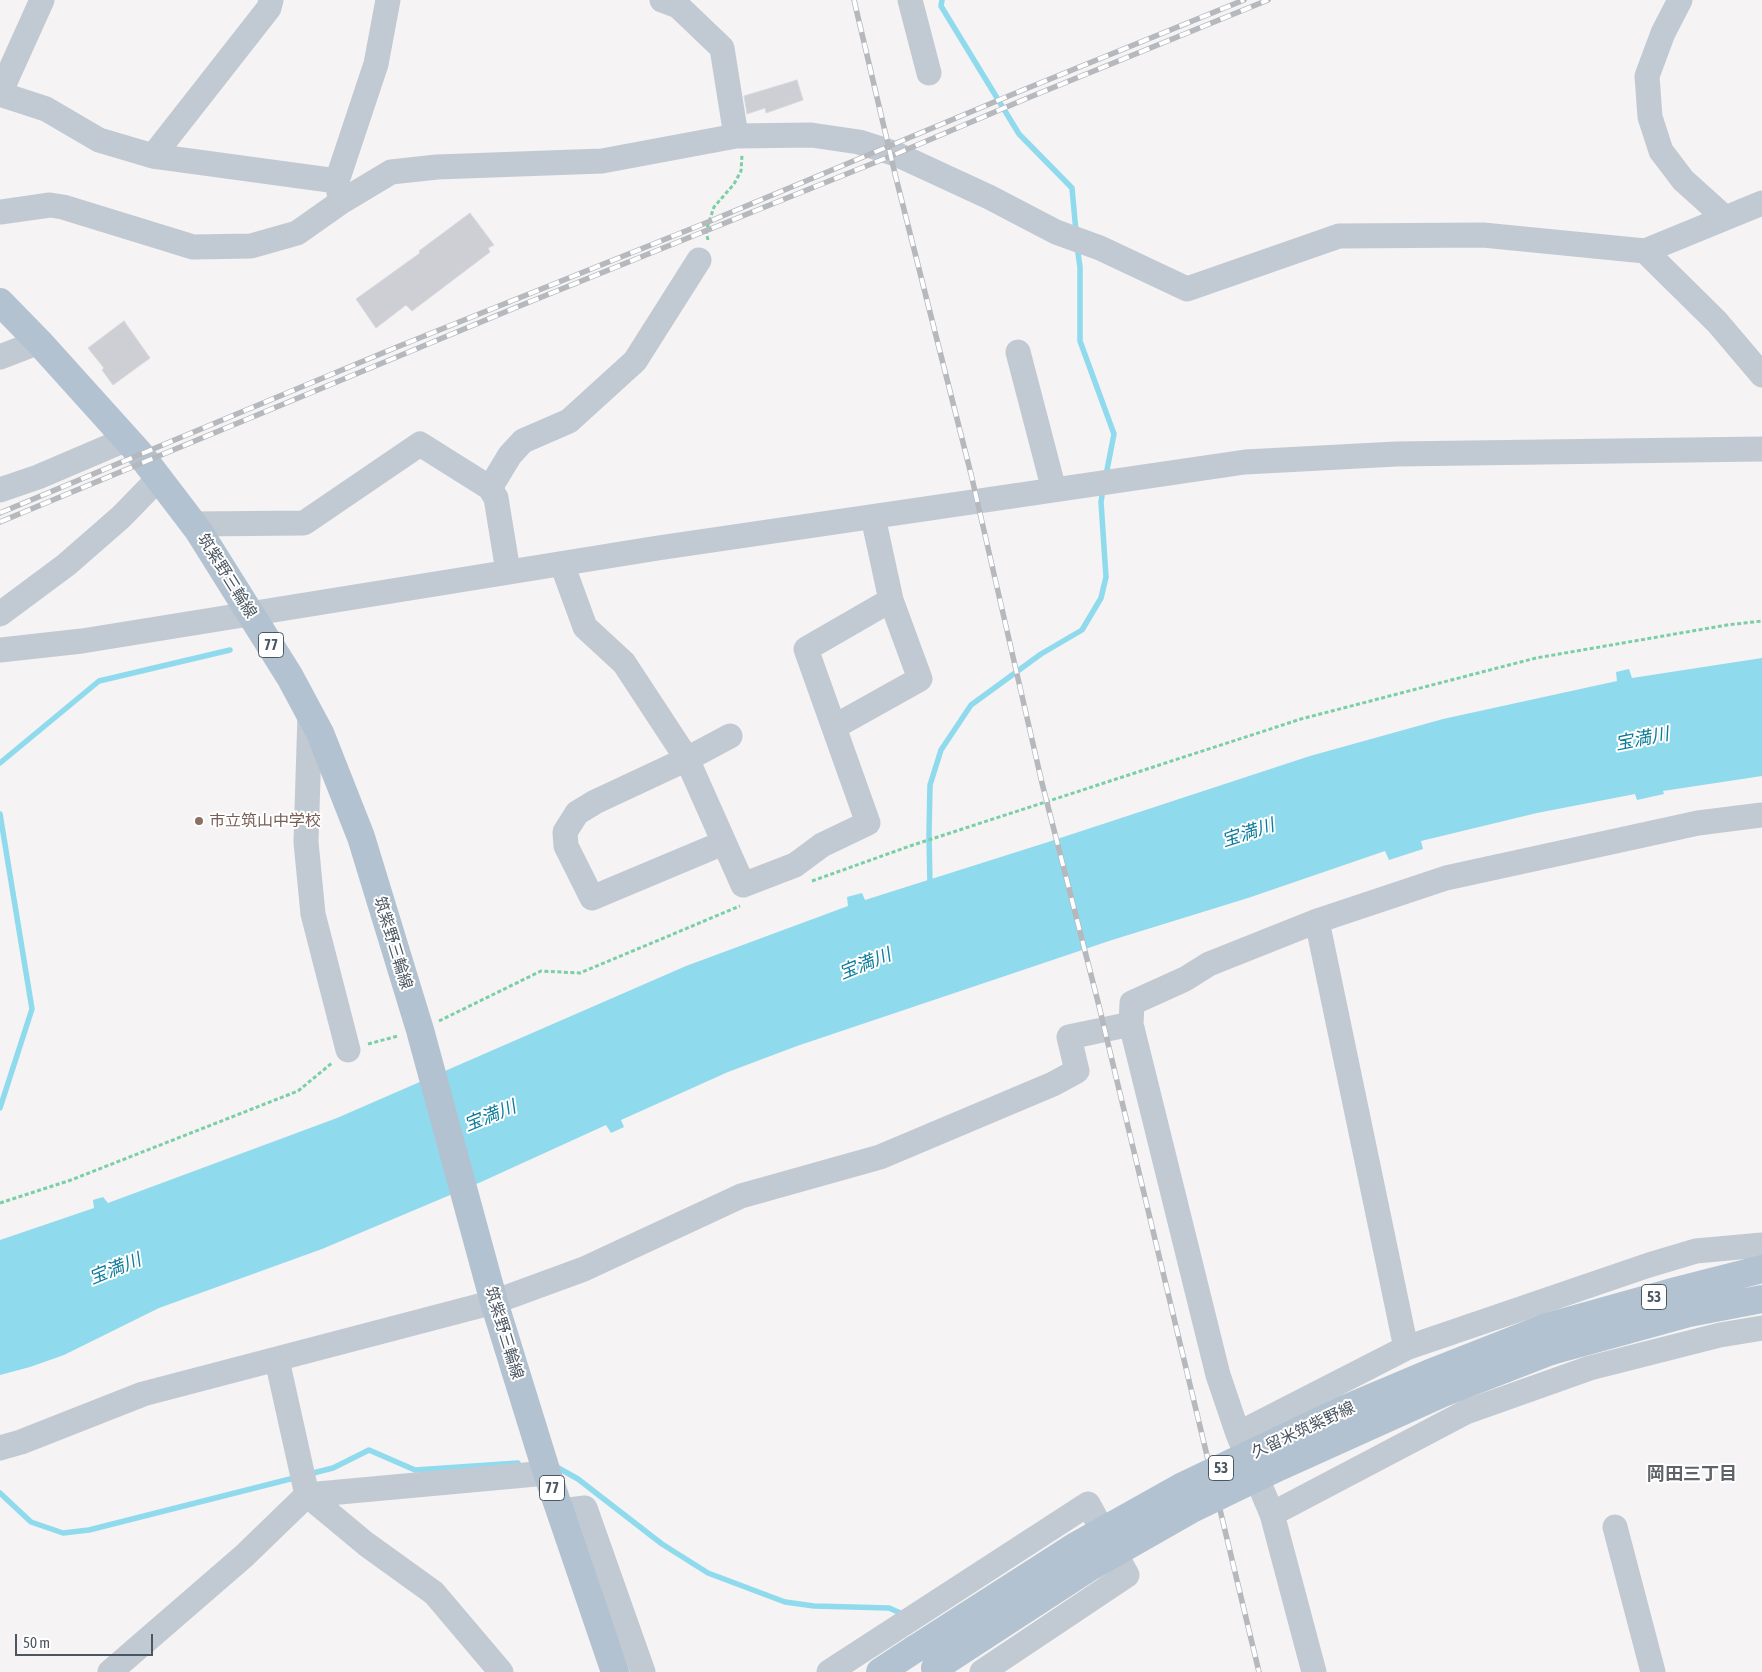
<!DOCTYPE html>
<html>
<head>
<meta charset="utf-8">
<style>
	body { margin:0 }
	#map { position:relative; width:1762px; height:1672px; overflow:hidden; background:#f5f3f3; font-family:"Asap Condensed",sans-serif }
	canvas { display:block }
	.scale { position:absolute; left:15px; top:1634px; width:138px; height:22px; box-sizing:border-box; border:2px solid #4a5661; border-top:0; padding-left:6px; font-size:15px; line-height:18px; white-space:nowrap; color:#4a5661; -webkit-text-stroke:4px #fff; paint-order:stroke }
</style>
</head>
<body>
<div id="map">
<canvas width="1762" height="1672"></canvas>
<div class="scale">50 m</div>
</div>
<script>
const ctx = document.querySelector('canvas').getContext('2d');
ctx.lineJoin = 'round';
function paint(path, color) {
  ctx.fillStyle = color;
  ctx.fill(path, 'evenodd');
}
function shape(rows) {
  const path = new Path2D();
  for (const r of rows) {
    path.moveTo(r[0], r[1]);
    for (let i = 2; i < r.length; i += 2) path.lineTo(r[i], r[i + 1]);
  }
  return path;
}
function strokePath(path, color, width, dash) {
  ctx.strokeStyle = color;
  ctx.lineWidth = width;
  ctx.lineCap = dash ? 'butt' : 'round';
  ctx.setLineDash(dash || []);
  ctx.stroke(path);
}
function label(font, color, halo, rows, align = 'center') {
  ctx.font = font + ' "Asap Condensed","Noto Sans JP",sans-serif';
  ctx.lineWidth = 4;
  ctx.setLineDash([]);
  ctx.textBaseline = 'middle';
  ctx.strokeStyle = halo;
  ctx.fillStyle = color;
  for (const [text, x, y, turn = 0] of rows) {
    ctx.save();
    ctx.translate(x, y);
    ctx.rotate((+turn || 0) * Math.PI / 180);
    ctx.textAlign = isNaN(turn) ? turn : align;
    if (halo) ctx.strokeText(text, 0, 0);
    ctx.fillText(text, 0, 0);
    ctx.restore();
  }
}
paint(shape([
	[1762,658,1762,776,1663,791,1664,794,1637,800,1635,794,1537,813,1421,841,1423,849,1389,860,1385,851,1248,898,1112,940,797,1046,728,1072,621,1120,624,1127,611,1133,606,1125,481,1182,322,1249,159,1308,64,1355,30,1367,0,1375,0,1240,94,1208,93,1200,103,1197,108,1203,337,1118,686,966,848,906,847,897,862,893,865,900,1045,843,1310,756,1443,719,1617,681,1616,672,1629,669,1632,678]
]), '#90daee');
strokePath(shape([
	[942,0,941,6,1019,134,1072,188,1076,232],
	[1077,246,1080,267,1080,341,1114,434,1106,475],
	[0,763,99,681,230,650],
	[0,814,32,1009,0,1108],
	[930,886,929,834,930,785,941,750,971,705,1041,654,1082,630,1101,598,1106,577,1101,502,1103,489],
	[553,1465,578,1479,662,1544,708,1573,785,1602,814,1606,889,1608,905,1615],
	[309,1474,333,1468,369,1450,415,1470,518,1463],
	[0,1493,31,1522,63,1533,89,1530,298,1477]
]), '#90daee', 5.5);
const building = shape([
	[797,80,803,100,766,113,765,108,747,114,744,96,797,80],
	[470,213,494,245,488,248,490,252,412,311,406,305,376,328,356,299,420,253,419,251,470,213],
	[124,321,150,358,113,385,102,370,104,368,88,348,124,321]
]);
paint(building, '#cdcfd5');
strokePath(building, '#d7d9de', 1);
strokePath(shape([
	[708,240,706,231,714,207,734,184,741,171,742,155],
	[812,881,910,846,1301,719,1536,658,1727,625,1762,621],
	[439,1021,541,971,580,973,740,906],
	[368,1044,398,1036],
	[0,1203,71,1180,298,1091,332,1063]
]), '#7ad0a6', 3, [4, 2.5]);
strokePath(shape([
	[662,0,678,6,722,48,736,136],
	[910,0,929,73],
	[1680,0,1663,33,1647,76,1650,117,1661,151,1683,180,1724,217],
	[0,93,42,0],
	[0,94,46,109,99,140,153,156,337,181],
	[153,156,269,8,271,0],
	[340,198,337,181,376,64,388,0],
	[0,212,50,205,63,207,193,247,251,246,297,233,341,202,391,172,437,167,602,161,736,136,811,135,859,142,896,154,989,197,1056,232,1100,248,1187,289,1339,236,1483,235,1645,251,1762,203],
	[1645,251,1717,322,1762,375],
	[1018,352,1054,490],
	[0,357,39,342],
	[490,488,510,455,523,441,569,421,635,361,699,260],
	[0,490,38,477,127,439],
	[193,524,304,523,420,444,490,488,496,498,507,565],
	[562,564,585,627,624,663,687,759,743,885,795,865,822,845,868,823,806,649,891,600],
	[0,614,66,565,121,517,159,478],
	[0,650,82,641,658,548,1245,462,1396,454,1762,449],
	[310,714,306,842,313,914,348,1050],
	[834,727,920,679,891,600,873,517],
	[723,843,592,898,566,846,565,832,577,813,595,802,687,759,730,736],
	[1317,921,1406,1348],
	[277,1360,307,1495,366,1544,434,1593,501,1672],
	[1238,1434,1406,1348,1649,1265,1696,1251,1762,1245],
	[0,1448,21,1442,143,1394,494,1302,584,1269,741,1196,880,1157,1053,1084,1077,1071,1069,1037,1131,1024],
	[560,1511,585,1508,643,1672],
	[1272,1514,1466,1412,1590,1368,1720,1335,1762,1328],
	[1615,1527,1653,1672],
	[110,1672,244,1556,307,1495,547,1473],
	[829,1672,1088,1504,1127,1575,982,1672],
	[1314,1672,1272,1514,1238,1434,1218,1375,1131,1024,1132,1003,1185,979,1209,964,1317,921,1446,878,1698,823,1762,815]
]), '#c1cad2', 25);
strokePath(shape([
	[0,302,39,342,140,454,198,530,290,677,320,733,361,837,420,1030,494,1302,547,1473,615,1672],
	[1547,1327,1676,1291,1762,1269],
	[1551,1351,1689,1313,1762,1299],
	[880,1672,915,1649]
]), '#b3c2d1', 28);
const rail = shape([
	[854,0,896,178,971,474,1042,783,1099,1006,1259,1672],
	[0,513,397,347,708,222,1023,90,1244,0],
	[0,522,517,307,896,154,1030,97,1268,0]
]);
strokePath(rail, '#b5b8bd', 5.5);
strokePath(rail, '#fff', 4, [11]);
strokePath(shape([
	[915,1649,1074,1547,1181,1487,1345,1409,1435,1371,1547,1327],
	[935,1668,1090,1567,1190,1510,1279,1467,1443,1393,1551,1351]
]), '#b3c2d1', 28);
for (const [x, y, r, color] of [
	[199,821,5,"#8d6e63"]
]) {
  const dot = new Path2D();
  dot.arc(x, y, r, 0, 2 * Math.PI);
  ctx.fillStyle = color;
  ctx.fill(dot);
  strokePath(dot, '#fff', 2);
}
for (const [x, y, w] of [
	[271,645,25],
	[1654,1297,25],
	[1221,1468,25],
	[552,1488,25]
]) {
  const box = new Path2D();
  box.roundRect(x - w / 2, y - 12.5, w, 25, 4);
  ctx.fillStyle = '#fff';
  ctx.fill(box);
  strokePath(box, '#4a5661', 1);
}
label('bold 15px', '#4a5661', null, [
	["77",271,645],
	["53",1654,1297],
	["53",1221,1468],
	["77",552,1488]
]);
label('16px', '#4a5661', '#fff', [
	["筑紫野三輪線",227,576,58],
	["筑紫野三輪線",393,943,73],
	["筑紫野三輪線",504,1333,73],
	["久留米筑紫野線",1303,1430,-25]
]);
label('16px', '#785e54', '#fff', [
	["市立筑山中学校",209,821]
], 'left');
label('italic 18px', '#0c7c9b', '#fff', [
	["宝満川",1642,739,-11],
	["宝満川",1248,833,-18],
	["宝満川",865,964,-22],
	["宝満川",490,1116,-22],
	["宝満川",115,1269,-22]
]);
label('bold 18px', '#5f6368', '#fff', [
	["岡田三丁目",1692,1474]
]);
</script>
</body>
</html>
